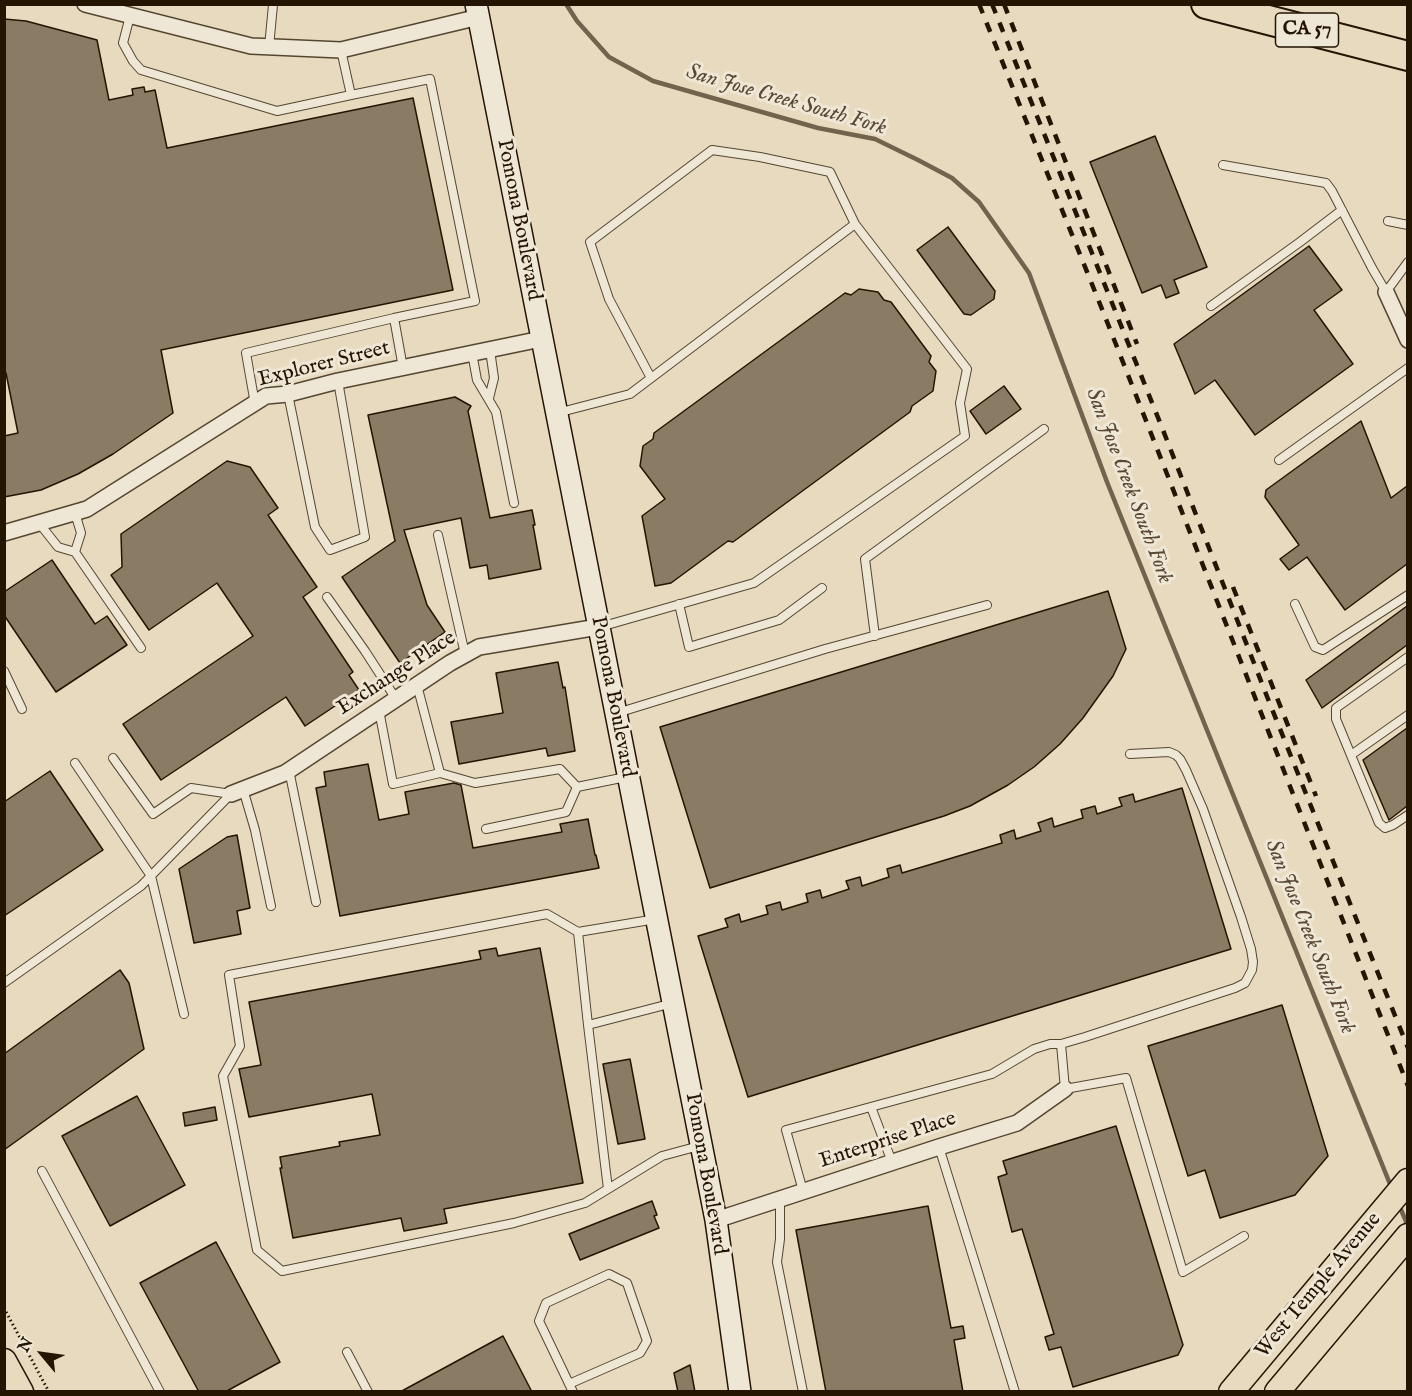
<!DOCTYPE html>
<html>
<head>
<meta charset="utf-8">
<style>
	body { margin:0 }
	#map { position:relative; width:1412px; height:1396px; overflow:hidden; background:#e7dabf; font-family:"IM FELL English",serif }
	canvas { display:block }
	.frame { position:absolute; inset:0; border:6px solid #241402; pointer-events:none }
	.north { position:absolute; left:12px; top:1324px; width:60px; height:60px; -webkit-text-stroke:4px #efe7d5; paint-order:stroke; rotate:299deg; font-size:16px; font-weight:700; line-height:24px; text-align:center; color:#241402 }
	.north::after { content:''; display:block; margin:auto; width:21px; height:27px; background:#241402; clip-path:polygon(50% 0,100% 100%,50% 72%,0 100%) }
</style>
</head>
<body>
<div id="map">
<canvas width="1412" height="1396"></canvas>
<div class="frame"></div>
<div class="north">N</div>
</div>
<script>
const ctx = document.querySelector('canvas').getContext('2d');
ctx.lineJoin = 'round';
function shape(rows) {
  const path = new Path2D();
  for (const r of rows) {
    path.moveTo(r[0], r[1]);
    for (let i = 2; i < r.length; i += 2) path.lineTo(r[i], r[i + 1]);
  }
  return path;
}
function strokePath(path, color, width, dash) {
  ctx.strokeStyle = color;
  ctx.lineWidth = width;
  ctx.lineCap = dash ? 'butt' : 'round';
  ctx.setLineDash(dash || []);
  ctx.stroke(path);
}
function paint(path, color) {
  ctx.fillStyle = color;
  ctx.fill(path, 'evenodd');
}
function label(font, color, halo, rows, align = 'center') {
  ctx.font = font + ' "IM FELL English",serif';
  ctx.lineWidth = 6;
  ctx.setLineDash([]);
  ctx.textBaseline = 'middle';
  ctx.strokeStyle = halo;
  ctx.fillStyle = color;
  for (const [text, x, y, turn = 0] of rows) {
    ctx.save();
    ctx.translate(x, y);
    ctx.rotate((+turn || 0) * Math.PI / 180);
    ctx.textAlign = isNaN(turn) ? turn : align;
    if (halo) ctx.strokeText(text, 0, 0);
    ctx.fillText(text, 0, 0);
    ctx.restore();
  }
}
strokePath(shape([
	[566,4,577,21,609,57,653,81,818,128,875,139,918,160,952,178,979,202,1029,273,1107,482,1392,1189],
	[1399,1205,1408,1226]
]), '#71634d', 4.5);
const building = shape([
	[4,19,26,21,97,40,109,100,133,95,132,89,144,87,145,92,155,90,167,148,413,98,453,290,161,350,173,413,113,454,78,474,41,490,4,497,4,436,18,433,6,373,4,373,4,19],
	[1155,136,1207,267,1174,280,1179,293,1166,298,1161,285,1142,293,1090,162,1155,136],
	[948,227,995,291,994,299,971,315,964,314,917,250,948,227],
	[1309,246,1342,290,1314,310,1353,364,1255,435,1215,380,1195,394,1174,344,1309,246],
	[859,289,878,292,884,300,891,302,931,356,929,362,936,371,933,391,912,406,910,412,733,542,728,541,671,583,655,586,642,516,665,499,640,466,643,446,653,439,654,433,845,293,851,295,859,289],
	[1004,386,1021,409,986,434,970,411,1004,386],
	[455,397,471,406,468,411,490,518,532,510,535,525,533,525,541,569,489,579,487,565,470,568,461,518,404,530,427,605,445,632,400,663,342,577,395,541,368,415,455,397],
	[1361,421,1391,498,1407,486,1407,564,1345,610,1307,557,1289,570,1280,559,1299,545,1265,497,1266,490,1361,421],
	[227,461,250,467,278,508,268,515,317,587,303,597,353,672,349,675,359,690,305,726,286,697,161,780,123,724,253,636,217,583,149,630,111,575,122,567,121,534,227,461],
	[52,560,95,624,107,616,127,645,56,692,4,615,4,592,52,560],
	[1108,591,1126,649,1113,676,1083,718,1060,744,1034,767,1008,785,970,806,944,816,710,888,660,727,1108,591],
	[1407,606,1407,645,1322,708,1306,680,1407,606],
	[558,662,563,688,565,687,575,751,548,756,546,748,459,764,451,722,503,713,496,673,558,662],
	[1407,728,1407,806,1389,820,1363,760,1407,728],
	[368,764,379,820,409,814,405,792,454,783,461,785,473,848,562,832,560,824,588,819,595,855,596,855,599,868,340,916,316,788,326,786,324,772,368,764],
	[50,771,103,850,4,916,4,802,50,771],
	[1182,788,1231,949,748,1097,698,936,728,927,725,919,739,914,741,922,768,914,766,906,780,902,782,910,808,902,806,894,820,890,822,898,849,889,846,881,860,877,862,886,889,877,887,869,900,865,902,873,1002,843,1000,835,1014,830,1016,839,1041,831,1038,823,1052,818,1054,827,1083,818,1081,810,1095,806,1097,814,1122,806,1119,798,1133,794,1135,802,1182,788],
	[237,835,250,908,237,911,241,934,194,943,179,869,227,837,237,835],
	[496,948,498,956,540,948,583,1183,444,1209,447,1223,404,1231,401,1218,293,1238,280,1168,282,1168,280,1157,340,1146,339,1142,380,1135,372,1094,249,1117,239,1069,261,1065,249,1002,481,959,479,951,496,948],
	[120,970,129,983,144,1049,4,1150,4,1054,120,970],
	[1282,1005,1328,1156,1295,1195,1220,1218,1205,1170,1188,1176,1148,1046,1282,1005],
	[630,1059,645,1139,618,1144,603,1064,630,1059],
	[137,1096,185,1185,110,1226,62,1136,137,1096],
	[215,1107,217,1120,185,1126,183,1113,215,1107],
	[1116,1126,1183,1345,1178,1355,1073,1387,1061,1347,1049,1350,1045,1337,1054,1334,1022,1229,1012,1232,998,1177,1007,1174,1003,1161,1116,1126],
	[652,1201,657,1215,654,1216,659,1228,580,1260,569,1234,652,1201],
	[928,1206,951,1328,963,1326,965,1338,954,1340,963,1392,826,1392,796,1230,928,1206],
	[216,1242,280,1362,225,1392,199,1392,140,1283,216,1242],
	[503,1336,532,1392,400,1392,503,1336],
	[690,1365,695,1392,678,1392,674,1373,690,1365]
]);
paint(building, '#897b64');
strokePath(building, '#241402', 1.5);
const lane = shape([
	[130,16,123,43,133,61,141,70,277,111,351,95],
	[269,47,273,5],
	[341,50,351,95,430,79,475,301,394,318,403,368],
	[1223,165,1326,183,1332,191,1372,268,1386,292,1408,262],
	[1388,221,1408,225],
	[1211,306,1300,242,1342,210],
	[472,353,477,380,496,412,514,503],
	[651,378,609,299,590,242,712,150,760,157,830,172,855,224],
	[288,394,315,527,330,550,365,537,338,381],
	[489,398,494,378,490,350],
	[255,404,246,353,394,318],
	[557,413,630,394,855,224,967,369,960,403,965,436,754,583,600,627],
	[1279,460,1408,368],
	[39,523,58,547,75,552,81,533,75,513],
	[438,535,465,654],
	[75,552,141,648],
	[327,597,365,651,396,699],
	[679,604,689,647,779,620,822,588],
	[1295,604,1315,647,1323,650,1408,595],
	[875,636,865,559,1044,429],
	[1408,657,1336,708,1336,719,1379,823,1385,828,1393,825,1408,815],
	[4,671,22,709],
	[417,685,440,773],
	[379,710,393,784,440,773,475,783,560,769,577,787,626,777],
	[617,713,825,649,987,605],
	[1351,755,1408,715],
	[113,758,153,814,191,788,231,794],
	[75,763,151,876,184,1014],
	[289,770,316,902],
	[243,789,255,830,271,906],
	[486,829,566,812,577,787],
	[656,919,578,932,547,914,229,975,240,1046,223,1076,257,1250,282,1271,514,1223,585,1203,662,1156,699,1146],
	[578,932,588,1025,673,1003],
	[4,983,141,886,231,794],
	[588,1025,608,1189],
	[1061,1044,1085,1037,1235,988,1245,983,1252,970,1253,962,1251,949,1241,917,1203,809,1186,770,1180,759,1176,755,1169,752,1130,754],
	[871,1107,892,1162],
	[939,1147,1015,1392],
	[42,1171,160,1392],
	[803,1191,786,1130,992,1074,1034,1049,1050,1044,1061,1044,1065,1089,1126,1078,1183,1272,1244,1236],
	[780,1198,780,1239,777,1262,803,1392],
	[347,1352,368,1392],
	[569,1384,640,1353,647,1341,627,1283,609,1274,546,1303,539,1321,573,1392]
]);
const street = shape([
	[85,4,251,46,341,50,479,17],
	[1386,292,1408,340],
	[4,533,87,509,266,396,288,394,338,381,541,339],
	[231,794,285,773,450,663,479,647,598,627],
	[716,1220,939,1147,1017,1123,1065,1089]
]);
const secondary = shape([
	[476,4,716,1220,740,1392]
]);
const primary = shape([
	[4,1361,21,1392],
	[1231,1392,1408,1181],
	[1277,1392,1408,1236]
]);
const highway = shape([
	[1206,4,1408,56]
]);
strokePath(lane, '#554631', 10);
strokePath(street, '#554631', 18);
strokePath(secondary, '#241402', 24);
strokePath(primary, '#241402', 27);
strokePath(highway, '#241402', 32);
strokePath(shape([
	[4,1308,49,1392]
]), '#241402', 3, [1.5, 3]);
strokePath(lane, '#efe7d5', 8);
strokePath(street, '#efe7d5', 15);
strokePath(secondary, '#efe7d5', 21);
strokePath(primary, '#e7dabf', 24);
strokePath(highway, '#e7dabf', 28);
strokePath(shape([
	[979,4,1104,314,1408,1086],
	[992,4,1161,425,1268,699,1408,1048],
	[1004,4,1137,344],
	[1233,587,1316,796]
]), '#241402', 4.5, [10, 10]);
for (const [x, y, w] of [
	[1307,30,63]
]) {
  const box = new Path2D();
  box.roundRect(x - w / 2, y - 17, w, 34, 4.5);
  ctx.fillStyle = '#efe7d5';
  ctx.fill(box);
  strokePath(box, '#241402', 1.5);
}
label('bold 20px', '#241402', null, [
	["CA 57",1307,30]
]);
label('21px', '#241402', '#efe7d5', [
	["Pomona Boulevard",518,220,79],
	["Explorer Street",324,365,-14],
	["Exchange Place",397,674,-33],
	["Pomona Boulevard",612,697,79],
	["Enterprise Place",888,1141,-18],
	["Pomona Boulevard",705,1174,80],
	["West Temple Avenue",1319,1286,-50]
]);
label('italic 22px', '#584834', '#efe7d5', [
	["San Jose Creek South Fork",786,101,16],
	["San Jose Creek South Fork",1128,486,69],
	["San Jose Creek South Fork",1309,937,68]
]);
</script>
</body>
</html>
